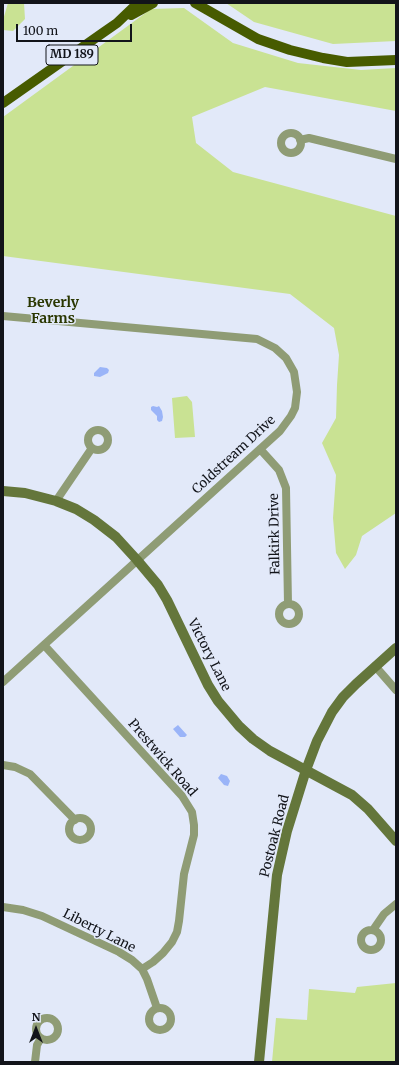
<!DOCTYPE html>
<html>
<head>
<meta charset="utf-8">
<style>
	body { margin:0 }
	#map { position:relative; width:399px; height:1065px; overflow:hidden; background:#e2e9f9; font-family:Merriweather,serif }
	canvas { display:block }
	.frame { position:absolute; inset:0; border:4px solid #12141a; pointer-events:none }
	.north { position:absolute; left:16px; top:1009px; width:40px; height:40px; -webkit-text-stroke:3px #e2e9f9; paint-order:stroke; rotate:0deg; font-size:11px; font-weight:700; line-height:16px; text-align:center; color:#12141a }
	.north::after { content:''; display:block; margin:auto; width:14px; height:18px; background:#12141a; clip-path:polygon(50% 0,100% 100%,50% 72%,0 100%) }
	.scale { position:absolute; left:16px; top:24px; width:116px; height:18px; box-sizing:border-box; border:2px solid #12141a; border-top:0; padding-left:5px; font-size:12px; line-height:14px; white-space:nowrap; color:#12141a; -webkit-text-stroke:3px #e2e9f9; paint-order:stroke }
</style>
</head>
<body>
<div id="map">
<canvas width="399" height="1065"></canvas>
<div class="frame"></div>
<div class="north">N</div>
<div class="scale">100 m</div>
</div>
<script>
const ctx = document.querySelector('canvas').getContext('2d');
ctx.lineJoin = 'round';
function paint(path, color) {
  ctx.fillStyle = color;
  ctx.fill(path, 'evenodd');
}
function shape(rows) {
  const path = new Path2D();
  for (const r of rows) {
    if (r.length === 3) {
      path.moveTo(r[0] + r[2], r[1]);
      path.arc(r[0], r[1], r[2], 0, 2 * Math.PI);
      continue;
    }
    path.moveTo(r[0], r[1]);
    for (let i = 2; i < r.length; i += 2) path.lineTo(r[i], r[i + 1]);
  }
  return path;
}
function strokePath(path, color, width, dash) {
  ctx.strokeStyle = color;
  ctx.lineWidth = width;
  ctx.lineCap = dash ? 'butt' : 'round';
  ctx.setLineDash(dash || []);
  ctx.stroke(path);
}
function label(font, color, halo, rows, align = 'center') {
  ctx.font = font + ' Merriweather,serif';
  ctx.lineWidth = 3;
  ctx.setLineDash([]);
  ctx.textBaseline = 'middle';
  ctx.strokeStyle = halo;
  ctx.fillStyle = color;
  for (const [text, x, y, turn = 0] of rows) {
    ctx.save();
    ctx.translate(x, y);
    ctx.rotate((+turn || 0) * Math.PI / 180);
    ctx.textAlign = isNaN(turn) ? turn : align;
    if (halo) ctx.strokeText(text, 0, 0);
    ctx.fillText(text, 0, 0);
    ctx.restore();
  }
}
paint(shape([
	[8,3,24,3,25,19,13,31,3,30,3,20],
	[226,3,396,3,396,41,333,44,254,22],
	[184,8,233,43,298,63,361,70,396,68,396,111,265,87,192,117,196,143,233,172,396,216,396,513,362,536,356,555,345,569,336,553,333,518,336,475,322,443,336,418,337,385,339,355,334,328,290,294,3,256,3,117,151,9],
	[187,396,192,402,195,437,175,438,172,398],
	[396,983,396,1062,272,1062,276,1018,307,1020,309,989,355,993,357,987]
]), '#c9e293');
paint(shape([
	[100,367,107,368,109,370,108,373,100,377,94,376,94,373],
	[153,406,157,407,159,406,162,411,163,417,162,421,159,422,157,420,157,416,151,410,151,407],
	[178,725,187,735,185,737,180,737,173,729],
	[221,774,227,776,230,781,228,786,224,785,218,778]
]), '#9ab4f8');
strokePath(shape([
	[291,143,10],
	[300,140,309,138,396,159],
	[3,316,257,339,275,348,286,358,294,372,297,392,295,408,291,416,280,431,3,682],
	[98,440,10],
	[260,449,279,470,286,488,288,604],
	[56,501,92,448],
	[289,614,10],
	[44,645,182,796,192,812,194,825,194,835,184,874,179,921,177,932,172,942,163,953,153,962,142,969],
	[375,666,396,690],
	[3,765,15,767,30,774,75,820],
	[80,829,11],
	[3,907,23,910,42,916,119,952,132,960,142,969,147,979,157,1008],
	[371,940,10],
	[373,930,384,914,396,904],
	[160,1019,11],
	[47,1029,11],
	[35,1062,37,1045,41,1038]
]), '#8f9c75', 8);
strokePath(shape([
	[3,491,25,493,56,501,76,509,94,520,116,537,137,560,158,585,167,600,208,685,218,701,239,726,253,739,270,751,352,795,368,809,396,841],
	[259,1062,277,875,287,831,306,770,317,741,332,712,343,697,356,684,396,648]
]), '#64763b', 10);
strokePath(shape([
	[195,3,258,39,290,50,323,58,347,62,396,60],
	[131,15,153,3],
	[3,103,104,32,117,23,138,3]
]), '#475b00', 10);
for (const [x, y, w] of [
	[72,55,52]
]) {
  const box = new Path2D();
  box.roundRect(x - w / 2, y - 10, w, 20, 3);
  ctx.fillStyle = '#e2e9f9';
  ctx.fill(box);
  strokePath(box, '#12141a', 1);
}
label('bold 12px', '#12141a', null, [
	["MD 189",72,55]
]);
label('13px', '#12141a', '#e2e9f9', [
	["Coldstream Drive",234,455,-43],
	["Falkirk Drive",275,534,-91],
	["Victory Lane",209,655,63],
	["Prestwick Road",162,758,49],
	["Postoak Road",275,836,-76],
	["Liberty Lane",99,931,27]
]);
label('bold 14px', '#2a3700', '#e2e9f9', [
	["Beverly",53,303],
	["Farms",53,319]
]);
</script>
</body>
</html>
